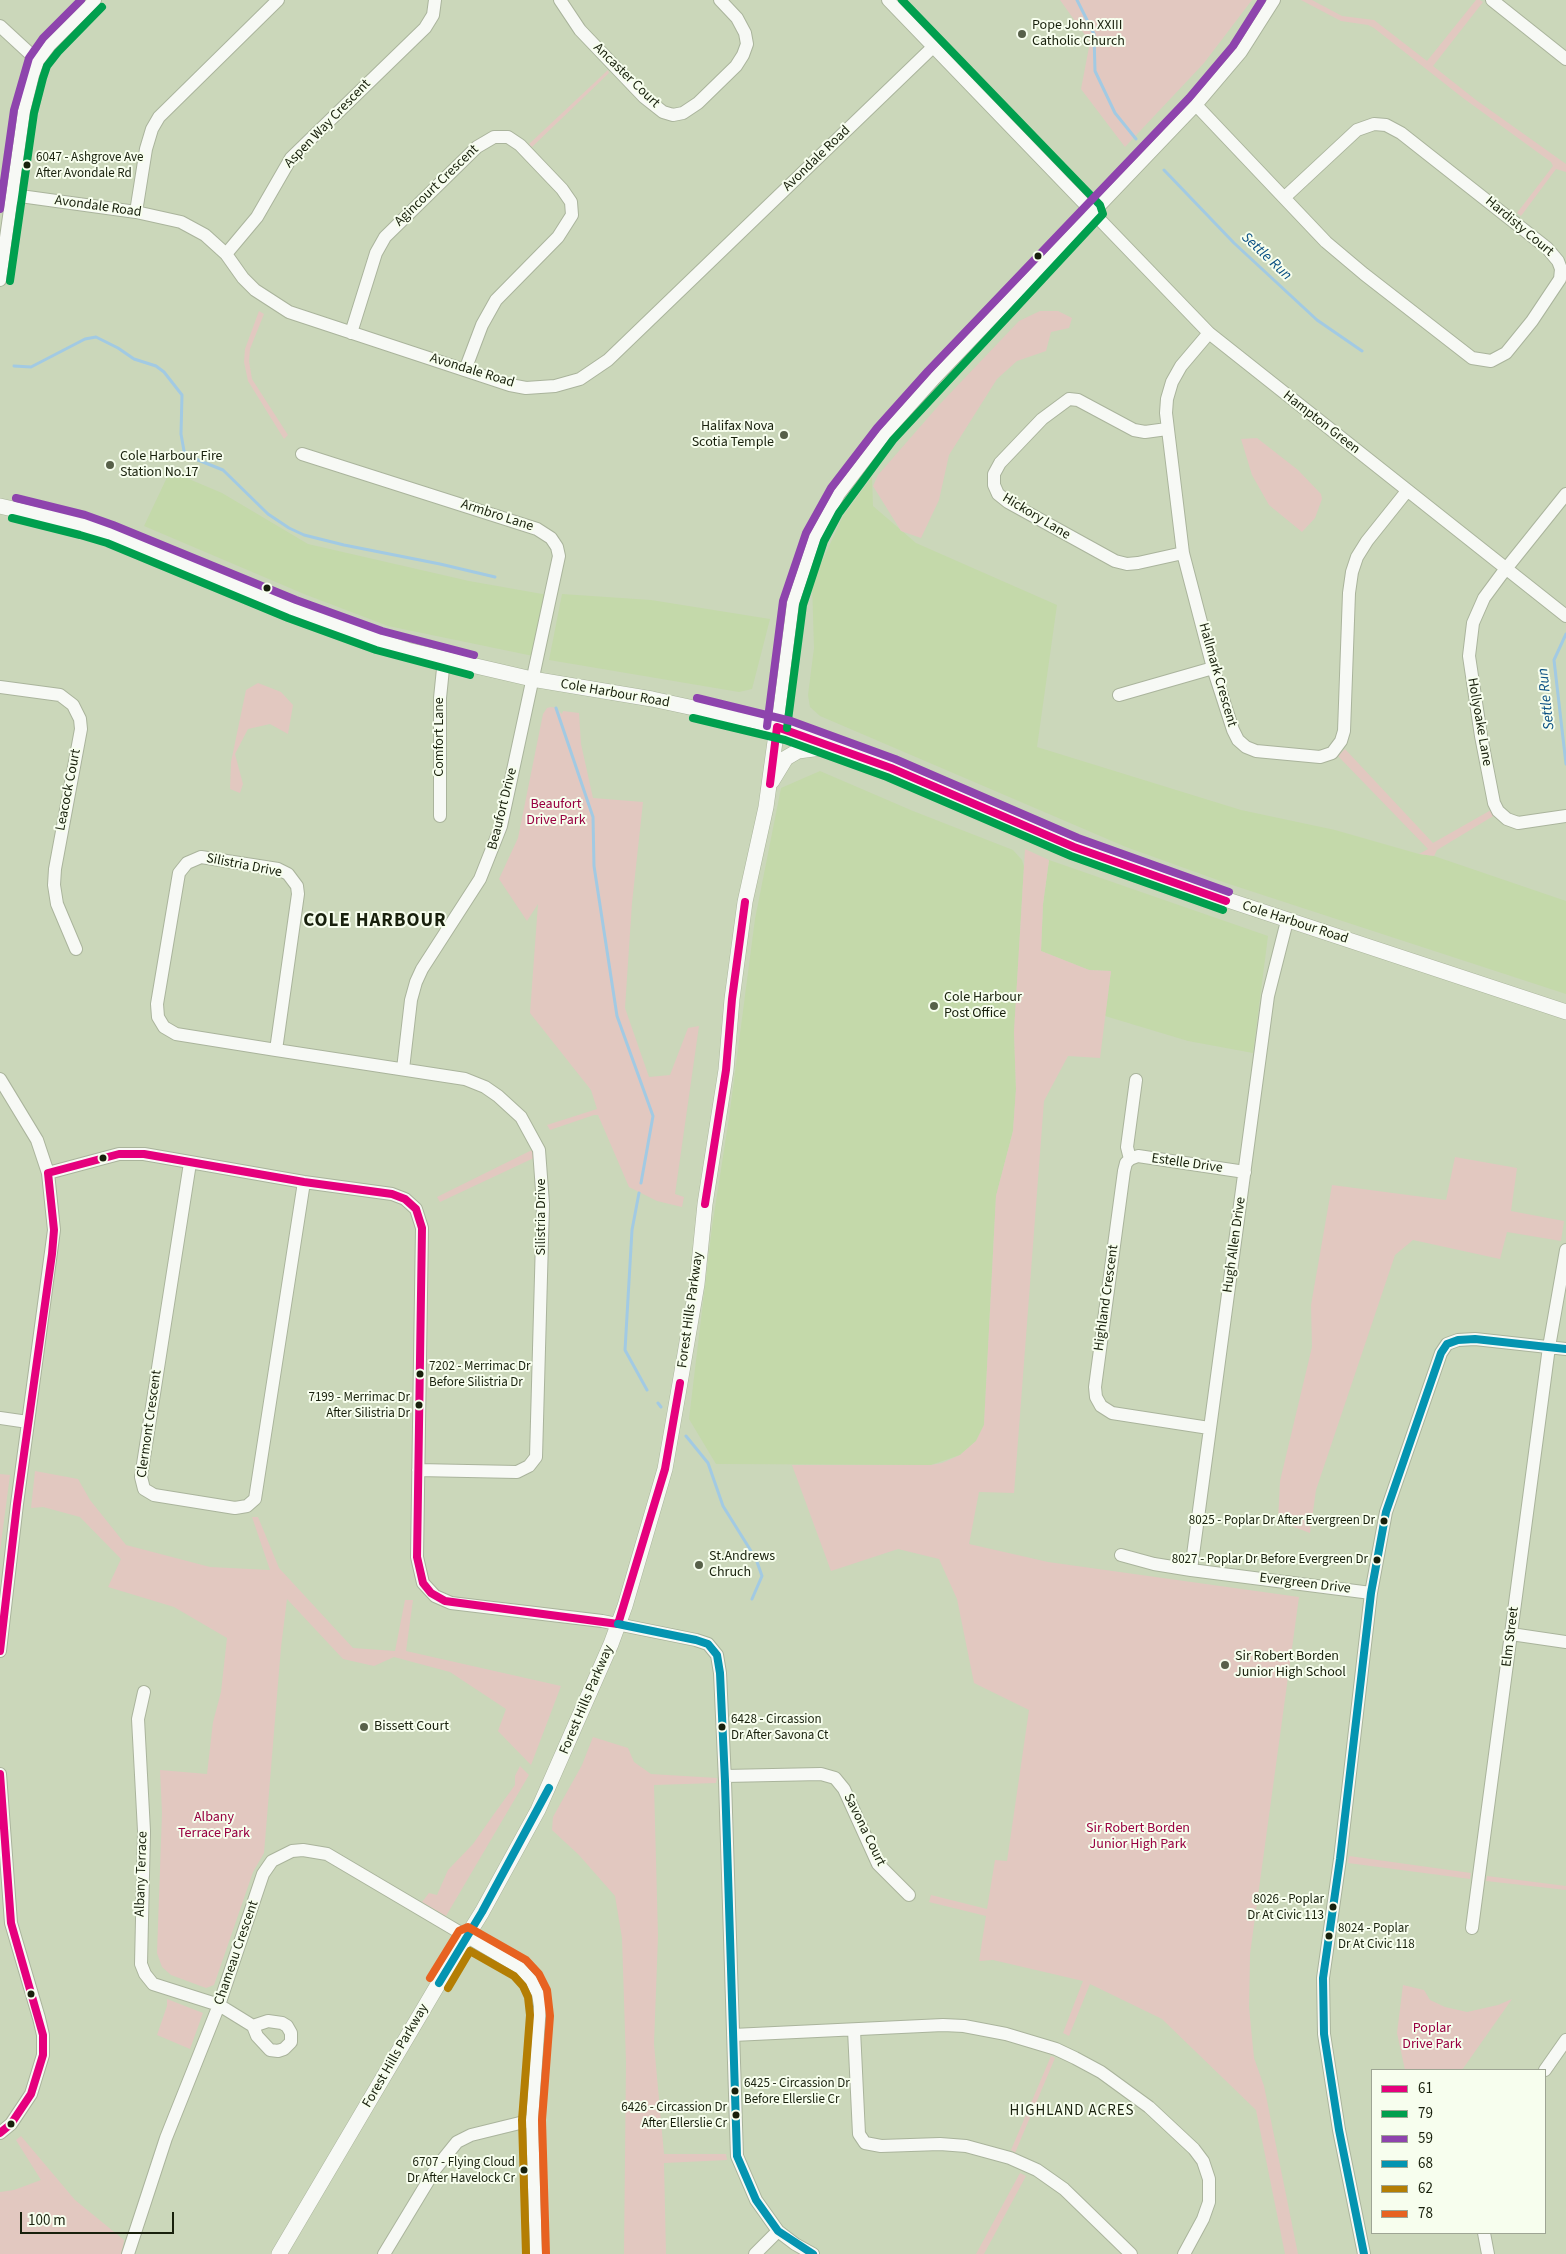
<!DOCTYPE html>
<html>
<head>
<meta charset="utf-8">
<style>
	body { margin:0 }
	#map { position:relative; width:1566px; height:2254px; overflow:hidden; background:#cbd7ba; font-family:"Source Sans 3",sans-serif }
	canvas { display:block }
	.legend { position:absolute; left:1371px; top:2069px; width:175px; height:165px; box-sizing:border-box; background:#f7feee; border:1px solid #9ea594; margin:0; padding:6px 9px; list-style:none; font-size:15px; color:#18200c }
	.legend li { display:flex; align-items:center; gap:10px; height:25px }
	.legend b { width:25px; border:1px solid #9ea594 }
	.scale { position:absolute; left:20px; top:2212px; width:154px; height:22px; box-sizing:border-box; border:2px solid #18200c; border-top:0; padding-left:6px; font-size:15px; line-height:18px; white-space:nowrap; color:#18200c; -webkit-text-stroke:4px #f7feee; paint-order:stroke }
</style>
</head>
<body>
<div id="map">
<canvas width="1566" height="2254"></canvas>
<ul class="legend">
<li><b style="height:6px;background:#e5007d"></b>61</li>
<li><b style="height:6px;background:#019f4e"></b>79</li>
<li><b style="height:6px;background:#8e44ad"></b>59</li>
<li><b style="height:6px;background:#0494b1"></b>68</li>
<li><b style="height:6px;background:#b47e04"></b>62</li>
<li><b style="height:6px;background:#e76221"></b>78</li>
</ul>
<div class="scale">100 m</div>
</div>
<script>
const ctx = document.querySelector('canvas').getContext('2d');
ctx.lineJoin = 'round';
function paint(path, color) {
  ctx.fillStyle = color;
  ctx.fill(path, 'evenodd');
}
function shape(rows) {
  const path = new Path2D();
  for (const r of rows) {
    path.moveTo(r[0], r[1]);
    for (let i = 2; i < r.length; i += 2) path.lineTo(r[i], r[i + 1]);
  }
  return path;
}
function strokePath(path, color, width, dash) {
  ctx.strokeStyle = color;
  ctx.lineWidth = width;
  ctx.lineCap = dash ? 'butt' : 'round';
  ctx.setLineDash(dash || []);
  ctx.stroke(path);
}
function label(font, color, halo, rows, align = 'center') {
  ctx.font = font + ' "Source Sans 3",sans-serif';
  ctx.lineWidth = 4;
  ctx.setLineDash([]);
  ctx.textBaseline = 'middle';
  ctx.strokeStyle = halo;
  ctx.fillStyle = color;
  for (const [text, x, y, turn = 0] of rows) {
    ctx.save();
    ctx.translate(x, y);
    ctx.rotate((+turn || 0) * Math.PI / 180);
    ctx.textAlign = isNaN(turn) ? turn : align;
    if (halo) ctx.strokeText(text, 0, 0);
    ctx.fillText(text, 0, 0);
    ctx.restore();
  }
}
paint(shape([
	[170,471,222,493,308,544,469,581,548,595,533,656,388,626,304,594,144,526],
	[872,477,873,506,916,543,1057,605,1037,747,1241,810,1335,830,1419,854,1434,856,1566,901,1566,994,1226,883,1126,847,820,716,810,707,808,695,814,648,812,583,843,516],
	[562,594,651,600,770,619,752,689,739,692,549,660],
	[820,771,913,811,1013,850,1022,860,1024,867,1014,1032,1016,1089,1013,1131,996,1196,984,1425,976,1441,960,1455,931,1465,716,1464,689,1419,712,1227,729,1118,755,919,781,788],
	[1049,860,1268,936,1253,1053,1188,1041,1105,1016,1111,971,1089,970,1041,951,1043,904]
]), '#c4d9aa');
paint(shape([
	[1060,0,1252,0,1204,63,1125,147,1081,89,1090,42],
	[1301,0,1312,0,1342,16,1374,20,1427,61,1476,0,1480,0,1483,2,1433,66,1476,100,1566,164,1566,172,1556,169,1521,216,1517,213,1553,166,1551,162,1463,98,1374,28,1368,25,1341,21],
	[608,70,609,73,532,147,529,144],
	[259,311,264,314,250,349,249,361,252,379,288,435,284,439,248,381,244,362,245,349],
	[1040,311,1058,311,1072,318,1069,328,1051,332,1046,351,1017,361,997,379,949,455,939,500,921,538,901,531,873,486,878,475,940,404,1019,321],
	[1257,438,1298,470,1321,494,1322,499,1315,518,1302,532,1269,505,1252,475,1241,439],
	[258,683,281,692,293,705,288,734,270,724,248,729,235,754,243,784,240,793,230,789,231,762,246,690],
	[551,707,556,708,562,714,563,711,579,713,581,744,593,798,643,802,632,903,625,1008,649,1077,670,1075,688,1028,699,1026,675,1194,684,1197,682,1207,657,1201,629,1187,598,1115,594,1115,550,1130,547,1125,597,1109,591,1090,530,1013,538,904,527,921,499,879,518,838,543,714,547,708],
	[1345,749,1433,843,1491,810,1495,815,1437,850,1434,856,1419,854,1428,849,1338,756],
	[1025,849,1049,860,1043,904,1041,951,1089,970,1111,971,1100,1058,1068,1056,1044,1101,1014,1493,979,1492,969,1544,1048,1562,1299,1597,1250,1954,1249,2007,1254,2058,1264,2086,1298,2254,1285,2254,1256,2110,1162,2019,1090,1984,1069,2036,1063,2033,1083,1981,993,1960,979,1961,986,1916,929,1902,931,1895,987,1909,995,1860,1007,1861,1029,1710,974,1683,957,1599,939,1559,898,1549,831,1571,792,1465,931,1465,942,1463,960,1455,976,1441,984,1425,996,1196,1013,1131,1016,1089,1014,1032],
	[536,1148,538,1156,440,1202,437,1197],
	[1455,1157,1517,1168,1511,1211,1564,1221,1561,1241,1507,1232,1500,1259,1413,1240,1395,1255,1316,1490,1310,1533,1278,1521,1280,1481,1312,1347,1311,1305,1332,1185,1446,1200],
	[35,1471,78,1479,90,1500,126,1545,210,1567,270,1570,252,1517,258,1517,279,1568,353,1648,395,1651,405,1600,413,1600,406,1651,561,1686,531,1765,498,1731,506,1709,450,1672,394,1657,374,1666,343,1659,287,1599,281,1647,264,1853,253,1872,214,1985,206,1988,171,1975,162,1967,157,1953,162,1813,160,1770,207,1774,213,1722,221,1692,227,1638,174,1607,108,1587,121,1559,80,1517,43,1507,31,1508],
	[0,1474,10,1475,0,1551],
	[593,1737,628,1748,634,1762,651,1774,717,1778,716,1783,654,1785,658,1936,654,2044,664,2154,726,2154,727,2160,664,2163,666,2254,624,2254,626,2062,622,1938,615,1896,579,1855,552,1830,553,1817,582,1765],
	[520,1766,529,1775,446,1916,422,1902,429,1893,437,1895,448,1870,473,1844,494,1814,515,1785,515,1776],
	[1349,1856,1471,1873,1470,1879,1348,1863],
	[1487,1876,1566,1886,1566,1890,1486,1881],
	[1403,1985,1424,1990,1430,2000,1445,2007,1467,2012,1498,2005,1512,1999,1462,2070,1405,2070,1397,2033],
	[167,1999,203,2013,190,2049,157,2035,167,2006],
	[1051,2056,1055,2058,1015,2153,1011,2150],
	[21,2136,75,2200,124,2240,122,2254,0,2254,0,2192,14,2190,41,2180,16,2140],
	[1020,2173,1026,2176,984,2254,976,2254]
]), '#e2c8c0');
strokePath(shape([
	[1077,0,1094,34,1095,71,1115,113,1136,139],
	[1164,170,1234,243,1317,320,1362,351],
	[14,366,31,367,85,339,96,337,118,348,134,359,156,366,164,372,182,395,181,434,184,451,198,460,223,470,268,514,289,528,304,535,344,545,440,564,495,577],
	[1566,634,1554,660,1566,764],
	[556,708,593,817,594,866,617,1016,653,1116,641,1183],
	[639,1193,632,1230,625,1350,647,1390],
	[658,1403,661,1407],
	[686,1436,708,1463,723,1506,756,1559,762,1576,752,1599]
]), '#a2cae3', 3);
const minor = shape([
	[560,0,580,30,644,97,663,112,673,115,683,113,698,103,736,66,743,55,747,44,745,33,737,18,720,0],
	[888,0,1209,333,1566,616],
	[1492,0,1566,59],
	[0,26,38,61],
	[1196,105,1326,242,1364,274,1472,358,1491,361,1506,353,1532,321,1560,279,1561,269,1558,261,1547,248,1401,133,1386,125,1374,124,1357,130,1285,197],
	[13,195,136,212,181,222,205,235,226,254,243,278,255,290,289,312,510,385,526,388,555,386,580,379,608,360,933,47],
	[136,212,146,149,152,129,159,117,278,0],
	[226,254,257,217,291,158,425,28,433,15,435,0],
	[0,280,24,111,33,75,38,61,50,45,95,0],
	[351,333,376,253,385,237,477,147,494,137,508,137,520,145,562,189,571,202,572,215,558,237,496,300,482,325,465,370],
	[1209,333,1181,366,1172,382,1167,399,1166,413,1183,553,1213,668,1233,730,1238,740,1246,747,1256,751,1320,757,1332,753,1341,741,1344,731,1349,593,1352,572,1357,557,1367,541,1407,491],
	[1167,429,1145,432,1134,430,1078,400,1069,399,1042,419,1000,463,994,474,994,485,998,494,1008,502,1115,561,1127,564,1138,563,1183,553],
	[302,454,537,529,551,538,557,547,559,556,501,826,480,879,422,969,416,982,411,1000,403,1069],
	[1566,494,1501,575,1484,598,1473,623,1469,656,1481,736,1494,803,1498,811,1507,819,1518,823,1566,816],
	[0,687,60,695,73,705,80,719,81,729,55,869,54,885,57,904,76,949],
	[1119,695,1213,668],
	[777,727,793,603,815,537,839,494,885,434,935,378,1196,105,1241,52,1274,0],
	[440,816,440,698,444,659],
	[201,857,278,869,288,874,297,886,298,894,276,1050,176,1034,164,1027,158,1017,157,1004,179,873,187,863,201,857],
	[276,1050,465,1079,485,1087,498,1096,521,1117,539,1150,543,1204,536,1457,529,1466,517,1472,418,1470],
	[0,1079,37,1140,48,1173,54,1230,17,1504,0,1651],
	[1130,1159,1126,1163,1124,1171,1095,1387,1096,1397,1101,1406,1112,1413,1209,1428],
	[1130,1159,1138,1156,1245,1172],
	[1130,1159,1127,1147,1136,1080],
	[190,1163,141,1477,144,1489,154,1495,235,1508,247,1506,255,1499,304,1182],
	[48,1173,119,1154,144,1154,304,1182,392,1194,405,1199,416,1209,422,1228,417,1557,423,1583,435,1596,451,1603,602,1621,696,1640,708,1644,717,1655,720,1673,725,1781,737,2156,756,2200,778,2231,795,2244,813,2254],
	[0,1418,28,1422],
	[1121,1555,1154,1564,1191,1570,1371,1593],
	[1191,1570,1268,996,1287,921],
	[1511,1634,1566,1642],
	[144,1692,138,1719,144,1831,141,1964,145,1974,153,1984,219,2005,253,2026,257,2036,270,2050,278,2051,284,2049,291,2042,291,2033,287,2026,282,2023,268,2021,253,2026],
	[0,1774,11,1923,39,2018,43,2035,43,2055,31,2094,11,2124,0,2133],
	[725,1776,821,1774,835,1778,844,1789,878,1864,909,1895],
	[1472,1928,1549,1347,1566,1250],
	[854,2030,859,2134,865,2143,881,2146,940,2144,966,2146,1010,2158,1037,2170,1064,2189,1131,2254],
	[733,2035,943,2025,964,2026,1006,2034,1056,2049,1075,2058,1101,2072,1149,2107,1194,2149,1203,2161,1209,2179,1209,2202,1203,2219,1184,2254],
	[1545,2070,1566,2040],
	[1484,2233,1488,2254],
	[128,2254,166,2138,219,2005,263,1874,272,1861,292,1851,303,1850,327,1854,520,1968,531,1980,538,1994,540,2006,532,2120,536,2254],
	[384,2254,436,2168,457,2142,471,2135,532,2120],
	[755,2254,778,2231],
	[1364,2254,1339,2130,1324,2034,1323,1978,1340,1859,1371,1593,1386,1512,1441,1353,1447,1344,1458,1340,1475,1339,1566,1349]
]);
const major = shape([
	[0,506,83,525,110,534,292,609,379,641,407,650,532,679,652,699,759,722,788,730,891,768,1074,847,1128,867,1566,1012],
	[772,781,786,758,798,751,829,747],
	[279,2254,456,1954,482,1912,538,1810,611,1644,625,1606,665,1469,680,1383,697,1284,705,1204,726,1070,732,999,745,902,766,807,777,727]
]);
strokePath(minor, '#aab49c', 14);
strokePath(major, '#aab49c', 16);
strokePath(minor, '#f7f9f5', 12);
strokePath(major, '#f7f9f5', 15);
strokePath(shape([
	[770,784,777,727,891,768,1074,847,1226,901],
	[705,1204,726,1070,732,999,745,902],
	[0,1651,17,1504,52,1254,54,1230,48,1173,119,1154,144,1154,304,1182,392,1194,405,1199,416,1209,422,1228,417,1557,423,1583,431,1593,445,1601,618,1624,665,1469,680,1383],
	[0,1774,11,1923,43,2035,43,2055,31,2094,11,2124,0,2133]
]), '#e5007d', 8);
strokePath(shape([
	[10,281,34,113,43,78,47,66,58,52,102,7],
	[12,518,80,535,107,543,288,618,376,650,470,675],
	[693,718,785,740,887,777,1071,856,1223,910],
	[787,728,803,605,824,541,839,513,893,440,1103,214,1100,205,902,0]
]), '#019f4e', 8);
strokePath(shape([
	[0,209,14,110,29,58,43,38,81,0],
	[16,498,85,515,113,525,296,600,382,631,474,655],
	[697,698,791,721,895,759,1078,838,1229,892],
	[767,726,783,601,806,533,831,488,877,428,928,371,1189,98,1233,46,1262,0]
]), '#8e44ad', 8);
strokePath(shape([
	[618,1624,696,1640,708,1644,717,1655,720,1673,725,1781,737,2156,756,2200,778,2231,813,2254],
	[439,1983,482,1912,549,1788],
	[1364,2254,1339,2130,1324,2034,1323,1978,1340,1859,1371,1593,1386,1512,1441,1353,1447,1344,1458,1340,1475,1339,1566,1349]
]), '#0494b1', 8);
strokePath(shape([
	[448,1988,470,1951,514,1976,523,1986,528,1997,530,2015,522,2120,526,2254]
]), '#b47e04', 8);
strokePath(shape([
	[430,1978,459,1931,468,1927,526,1960,539,1974,547,1990,550,2016,542,2120,546,2254]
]), '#e76221', 8);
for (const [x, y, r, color] of [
	[1022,34,5,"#576049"],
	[27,165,4.5,"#18200c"],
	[1038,256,4.5,"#18200c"],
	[784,435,5,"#576049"],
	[110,465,5,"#576049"],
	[267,588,4.5,"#18200c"],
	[934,1006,5,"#576049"],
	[103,1158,4.5,"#18200c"],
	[420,1374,4.5,"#18200c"],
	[419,1405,4.5,"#18200c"],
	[1384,1521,4.5,"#18200c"],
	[1377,1560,4.5,"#18200c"],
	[699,1565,5,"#576049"],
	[1225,1665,5,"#576049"],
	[364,1727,5,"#576049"],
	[722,1727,4.5,"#18200c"],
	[1333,1907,4.5,"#18200c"],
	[1329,1936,4.5,"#18200c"],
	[31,1994,4.5,"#18200c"],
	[735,2091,4.5,"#18200c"],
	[736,2115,4.5,"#18200c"],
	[11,2124,4.5,"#18200c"],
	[524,2170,4.5,"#18200c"]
]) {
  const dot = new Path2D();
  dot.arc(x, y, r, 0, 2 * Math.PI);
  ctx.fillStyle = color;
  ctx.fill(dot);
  strokePath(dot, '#f7feee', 2);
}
label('13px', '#18200c', '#f7feee', [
	["6047 - Ashgrove Ave",36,158,"left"],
	["After Avondale Rd",36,174,"left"],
	["7202 - Merrimac Dr",429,1367,"left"],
	["Before Silistria Dr",429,1383,"left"],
	["7199 - Merrimac Dr",410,1398],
	["After Silistria Dr",410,1414],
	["8025 - Poplar Dr After Evergreen Dr",1375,1521],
	["8027 - Poplar Dr Before Evergreen Dr",1368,1560],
	["6428 - Circassion",731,1720,"left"],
	["Dr After Savona Ct",731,1736,"left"],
	["8026 - Poplar",1324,1900],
	["Dr At Civic 113",1324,1916],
	["8024 - Poplar",1338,1929,"left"],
	["Dr At Civic 118",1338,1945,"left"],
	["6425 - Circassion Dr",744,2084,"left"],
	["Before Ellerslie Cr",744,2100,"left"],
	["6426 - Circassion Dr",727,2108],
	["After Ellerslie Cr",727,2124],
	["6707 - Flying Cloud",515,2163],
	["Dr After Havelock Cr",515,2179]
], 'right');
label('14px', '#18200c', '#f7feee', [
	["Pope John XXIII",1032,26],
	["Catholic Church",1032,42],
	["Halifax Nova",774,427,"right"],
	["Scotia Temple",774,443,"right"],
	["Cole Harbour Fire",120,457],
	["Station No.17",120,473],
	["Cole Harbour",944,998],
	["Post Office",944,1014],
	["St.Andrews",709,1557],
	["Chruch",709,1573],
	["Sir Robert Borden",1235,1657],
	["Junior High School",1235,1673],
	["Bissett Court",374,1727]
], 'left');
label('14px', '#18200c', '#f7feee', [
	["Ancaster Court",626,76,44],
	["Aspen Way Crescent",328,124,-46],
	["Avondale Road",817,159,-44],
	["Agincourt Crescent",437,186,-44],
	["Avondale Road",98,207,8],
	["Hardisty Court",1519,227,40],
	["Avondale Road",472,371,17],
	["Hampton Green",1321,423,38],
	["Armbro Lane",497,516,18],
	["Hickory Lane",1036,517,31],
	["Hallmark Crescent",1217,675,74],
	["Cole Harbour Road",615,694,10],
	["Hollyoake Lane",1479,722,80],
	["Comfort Lane",440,737,-90],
	["Leacock Court",69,790,-79],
	["Beaufort Drive",503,809,-76],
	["Silistria Drive",244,866,11],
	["Cole Harbour Road",1295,923,18],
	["Estelle Drive",1187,1164,8],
	["Silistria Drive",542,1217,-90],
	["Hugh Allen Drive",1235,1245,-82],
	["Highland Crescent",1107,1298,-82],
	["Forest Hills Parkway",691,1310,-82],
	["Clermont Crescent",150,1424,-82],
	["Evergreen Drive",1305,1584,7],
	["Elm Street",1511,1637,-83],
	["Forest Hills Parkway",587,1700,-67],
	["Savona Court",864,1830,64],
	["Albany Terrace",142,1874,-88],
	["Chameau Crescent",237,1953,-71],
	["Forest Hills Parkway",396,2056,-60]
]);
label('14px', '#980040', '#f7feee', [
	["Beaufort",556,805],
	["Drive Park",556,821],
	["Albany",214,1818],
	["Terrace Park",214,1834],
	["Sir Robert Borden",1138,1829],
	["Junior High Park",1138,1845],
	["Poplar",1432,2029],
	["Drive Park",1432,2045]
]);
label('italic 15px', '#094f82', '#f7feee', [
	["Settle Run",1266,257,43],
	["Settle Run",1547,699,-96]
]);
ctx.letterSpacing = '1px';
label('15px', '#18200c', '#f7feee', [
	["HIGHLAND ACRES",1072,2112]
]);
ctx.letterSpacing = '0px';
ctx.letterSpacing = '1px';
label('bold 19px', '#18200c', '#f7feee', [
	["COLE HARBOUR",375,922]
]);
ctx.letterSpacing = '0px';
</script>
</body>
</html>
